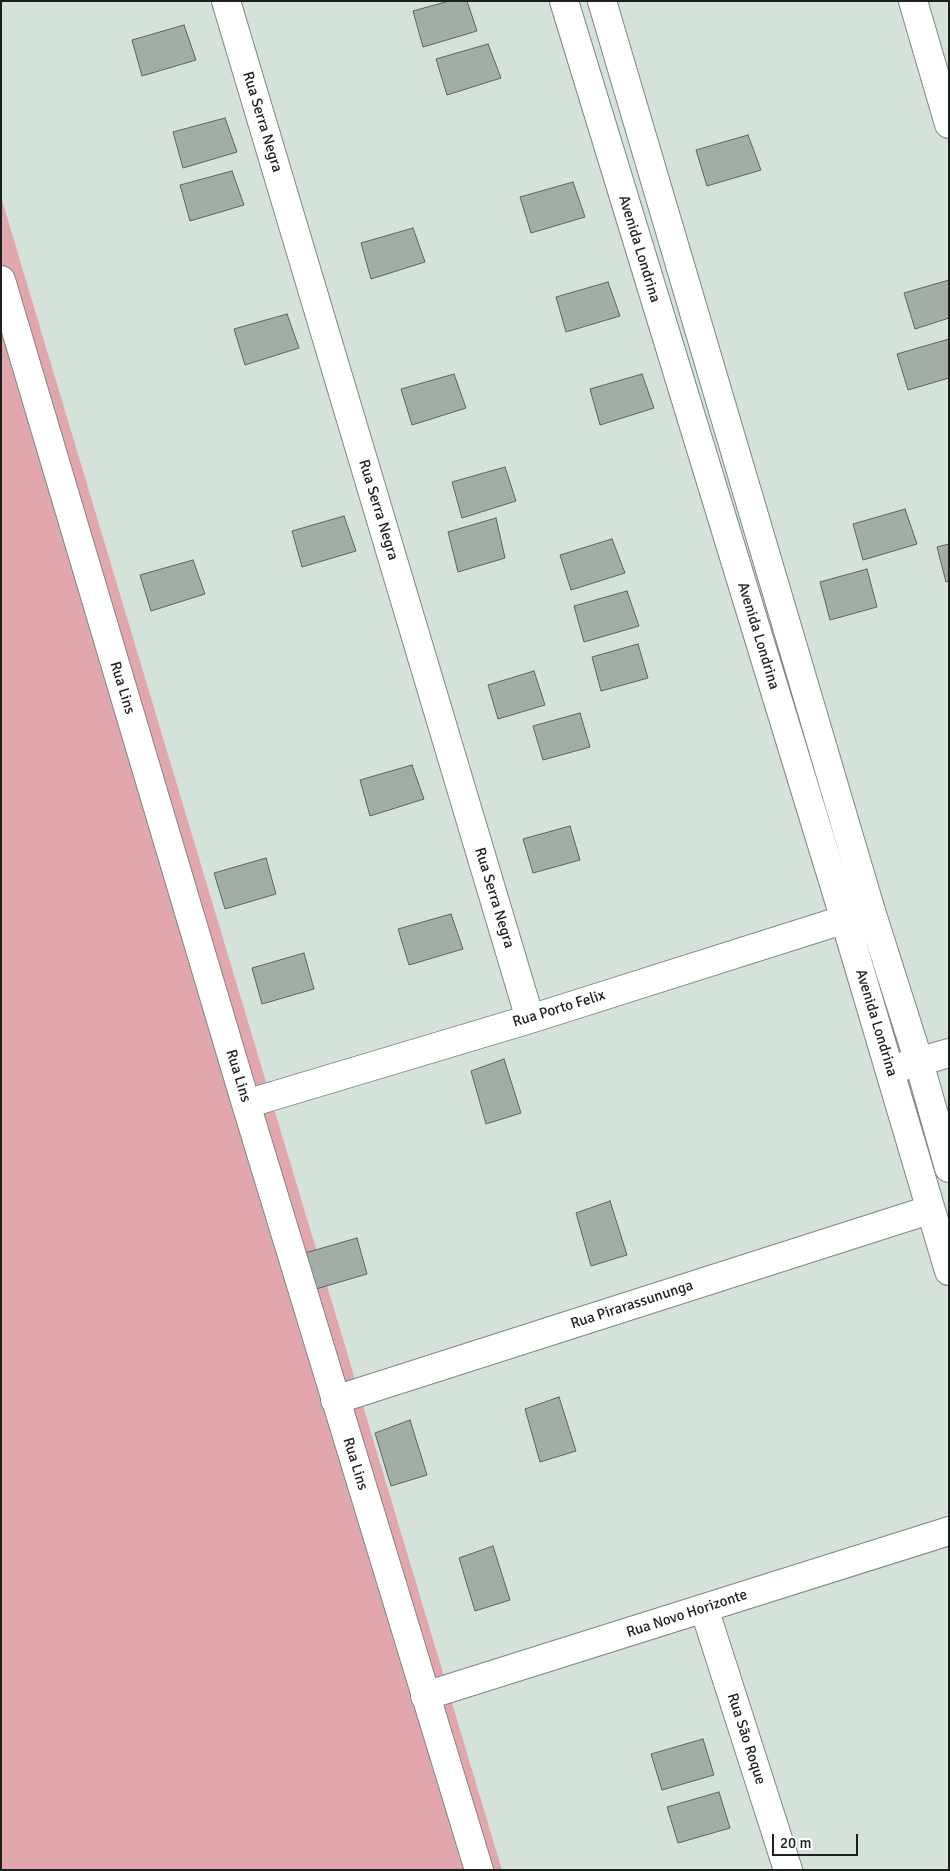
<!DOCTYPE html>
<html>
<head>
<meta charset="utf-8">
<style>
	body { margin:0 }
	#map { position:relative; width:950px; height:1871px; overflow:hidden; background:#d5e2d9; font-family:Signika,sans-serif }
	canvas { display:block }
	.frame { position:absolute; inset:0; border:2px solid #1c201d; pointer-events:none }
	.scale { position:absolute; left:772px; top:1834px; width:86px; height:22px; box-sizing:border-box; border:2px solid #1c201d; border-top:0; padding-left:6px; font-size:15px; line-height:18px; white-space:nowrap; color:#1c201d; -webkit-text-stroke:4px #fff; paint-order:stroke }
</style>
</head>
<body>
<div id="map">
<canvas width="950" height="1871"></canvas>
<div class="frame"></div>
<div class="scale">20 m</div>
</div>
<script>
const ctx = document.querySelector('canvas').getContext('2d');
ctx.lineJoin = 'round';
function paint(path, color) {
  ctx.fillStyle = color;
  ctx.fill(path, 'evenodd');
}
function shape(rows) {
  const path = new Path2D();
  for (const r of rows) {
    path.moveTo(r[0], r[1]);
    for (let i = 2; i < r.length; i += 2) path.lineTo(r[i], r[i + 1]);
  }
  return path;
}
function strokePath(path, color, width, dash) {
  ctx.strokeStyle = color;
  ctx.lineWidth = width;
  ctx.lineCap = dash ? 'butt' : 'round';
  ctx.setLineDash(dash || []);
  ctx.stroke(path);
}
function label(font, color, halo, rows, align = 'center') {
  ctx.font = font + ' Signika,sans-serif';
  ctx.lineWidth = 4;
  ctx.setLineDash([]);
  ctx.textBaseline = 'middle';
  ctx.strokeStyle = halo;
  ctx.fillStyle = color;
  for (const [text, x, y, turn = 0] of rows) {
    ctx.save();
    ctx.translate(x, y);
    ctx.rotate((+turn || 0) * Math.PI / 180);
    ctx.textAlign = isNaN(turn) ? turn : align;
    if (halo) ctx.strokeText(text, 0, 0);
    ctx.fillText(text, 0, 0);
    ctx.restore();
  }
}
paint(shape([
	[1,197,502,1870,1,1870]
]), '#e1a7ac');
const building = shape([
	[449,1,467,1,477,31,423,47,413,11,449,1],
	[184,25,196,60,142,76,132,40,184,25],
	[488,44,501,78,447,95,436,59,488,44],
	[225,118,237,152,183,168,173,132,225,118],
	[748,135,761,170,707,186,696,150,748,135],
	[232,171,244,205,190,221,180,185,232,171],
	[573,182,585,217,531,233,520,197,573,182],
	[413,228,425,262,371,279,361,243,413,228],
	[949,280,949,318,915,329,904,293,949,280],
	[608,282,620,316,566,332,556,297,608,282],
	[287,314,299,348,245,365,234,329,287,314],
	[949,339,949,378,908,390,897,354,949,339],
	[454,374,466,408,412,425,401,389,454,374],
	[642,374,654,408,600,425,590,389,642,374],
	[505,467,516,501,462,518,452,482,505,467],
	[905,509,917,544,863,560,853,524,905,509],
	[344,516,356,551,302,567,292,531,344,516],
	[496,518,505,558,458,572,448,532,496,518],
	[612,539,625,573,571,590,560,555,612,539],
	[949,544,949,581,946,582,937,547,949,544],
	[193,560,205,594,151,611,140,575,193,560],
	[867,569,877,607,830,620,820,582,867,569],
	[627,591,639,626,584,642,574,606,627,591],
	[638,644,648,678,601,691,592,657,638,644],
	[534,671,545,705,498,719,488,685,534,671],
	[580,713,590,747,543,760,533,726,580,713],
	[412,765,424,799,370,816,360,780,412,765],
	[570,826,580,860,533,873,523,839,570,826],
	[266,858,276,894,225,909,214,873,266,858],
	[451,914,463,949,409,965,398,929,451,914],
	[304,953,314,989,262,1004,252,968,304,953],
	[504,1059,521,1113,486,1124,471,1071,504,1059],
	[610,1201,627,1255,591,1266,576,1213,610,1201],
	[357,1238,367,1274,316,1289,305,1253,357,1238],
	[559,1397,576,1451,540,1462,525,1409,559,1397],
	[410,1420,427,1475,391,1486,375,1433,410,1420],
	[493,1546,510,1600,475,1611,459,1558,493,1546],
	[703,1739,714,1775,662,1790,651,1754,703,1739],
	[719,1792,730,1828,678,1843,667,1807,719,1792]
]);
paint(building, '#a1ada5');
strokePath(building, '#59645c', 1);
const street = shape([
	[226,1,530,1019],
	[913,1,949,124],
	[1,280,246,1104,479,1870],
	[890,1070,949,1053],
	[246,1104,530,1019,868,912],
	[335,1400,929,1210],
	[704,1608,788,1870],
	[425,1696,949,1531]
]);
const secondary = shape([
	[564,1,845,920,949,1271],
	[602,1,871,911,919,1062,949,1168]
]);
strokePath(street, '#7c8880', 30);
strokePath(secondary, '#7c8880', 30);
strokePath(street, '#fff', 28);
strokePath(secondary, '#fff', 28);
label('15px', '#1c201d', '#fff', [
	["Rua Serra Negra",262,122,73],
	["Avenida Londrina",639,249,73],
	["Rua Serra Negra",378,510,73],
	["Avenida Londrina",758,636,73],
	["Rua Lins",122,688,73],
	["Rua Serra Negra",494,898,73],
	["Rua Porto Felix",559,1009,-17],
	["Avenida Londrina",876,1023,73],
	["Rua Lins",238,1076,73],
	["Rua Pirarassununga",632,1305,-18],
	["Rua Lins",355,1464,73],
	["Rua Novo Horizonte",687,1614,-18],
	["Rua São Roque",746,1739,72]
]);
</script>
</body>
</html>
